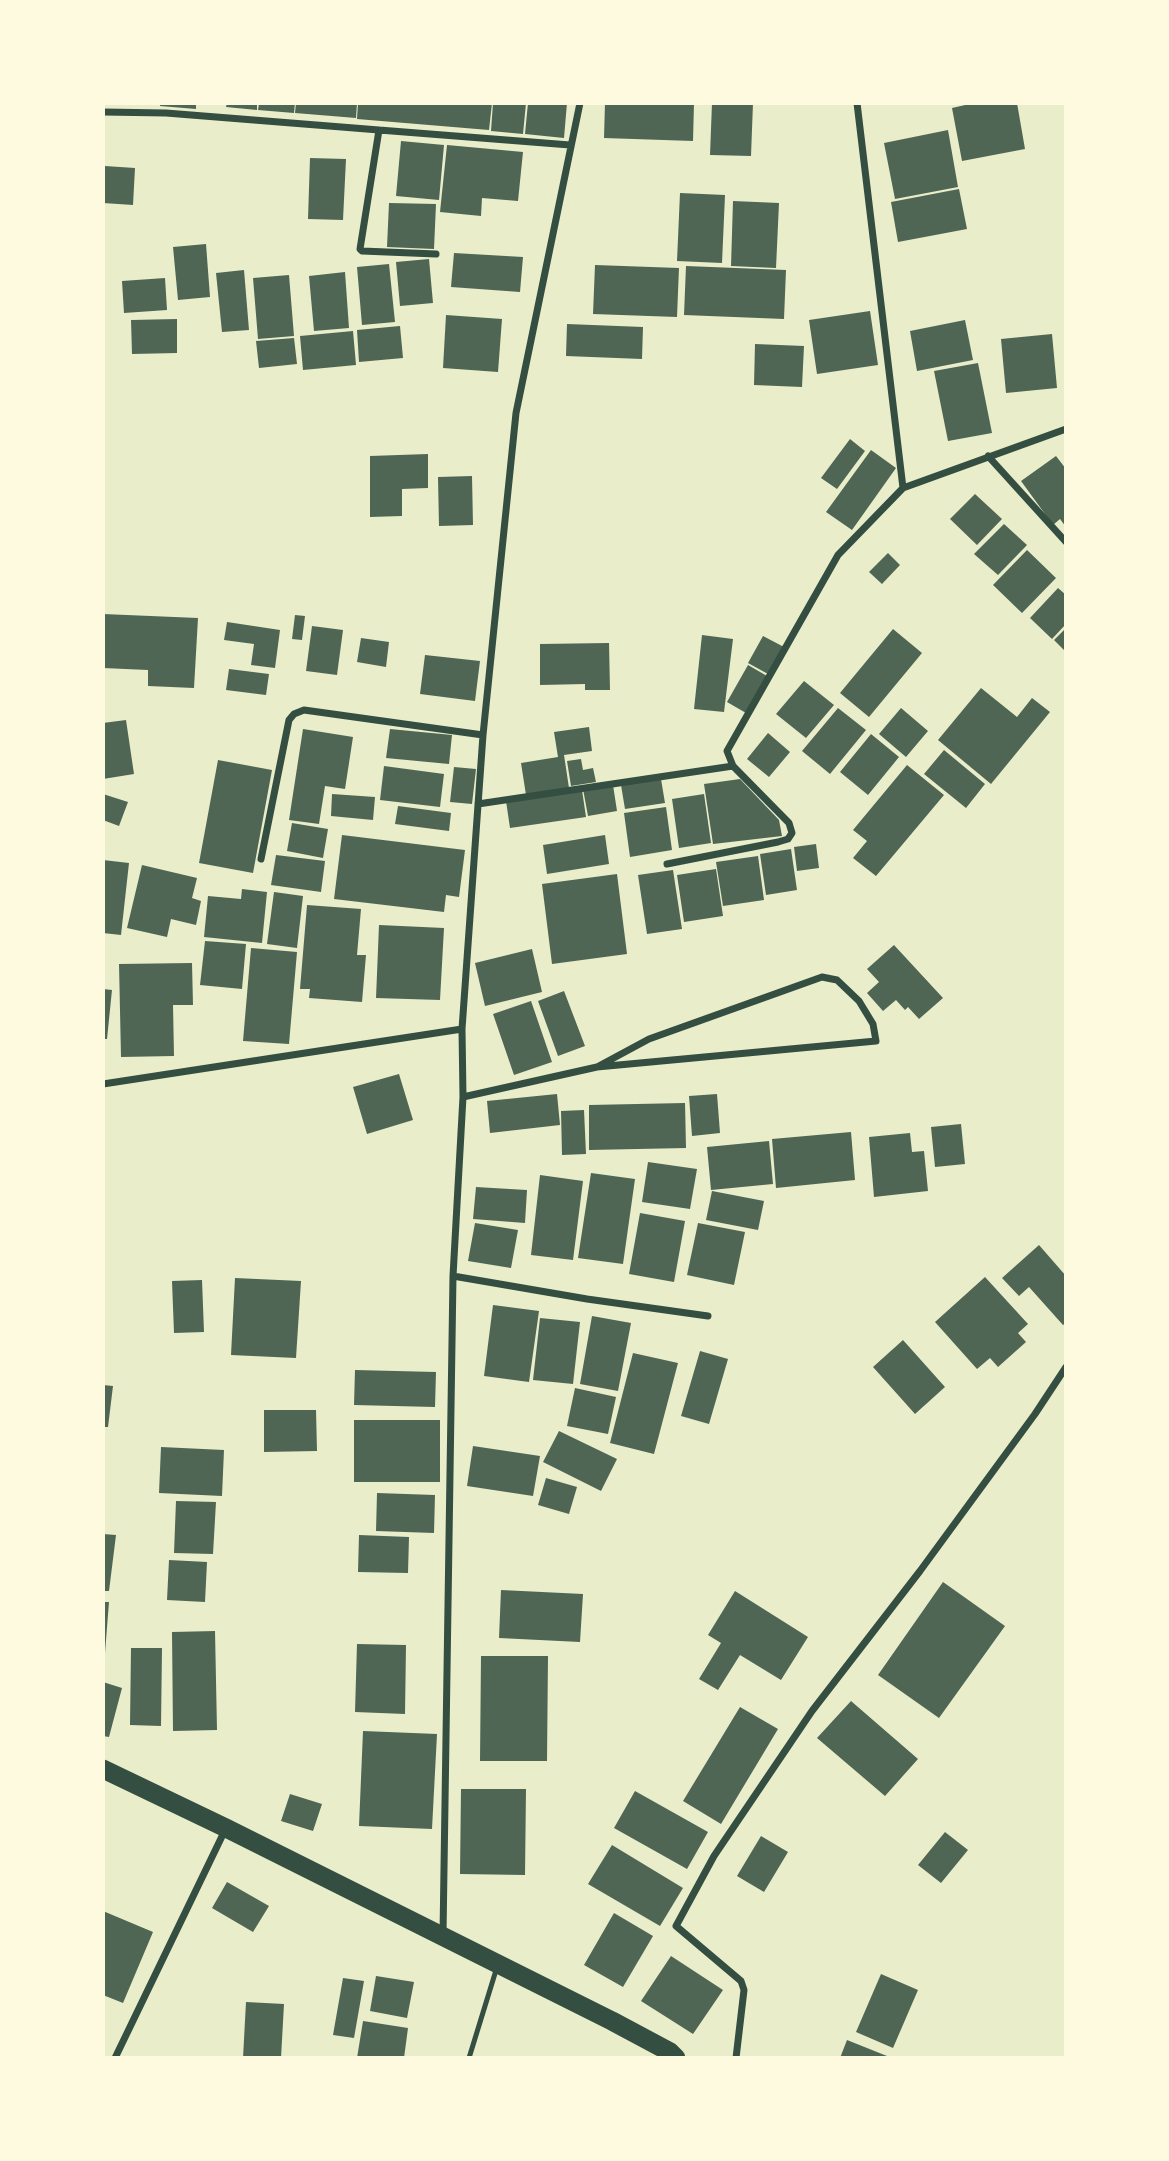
<!DOCTYPE html>
<html>
<head>
<meta charset="utf-8">
<style>
	body { margin:0 }
	#map { position:relative; width:1169px; height:2161px; overflow:hidden; background:#e9edc9; font-family:"PT Sans Narrow",sans-serif }
	canvas { display:block }
	.frame { position:absolute; inset:0; border:105px solid #fefae0; pointer-events:none }
</style>
</head>
<body>
<div id="map">
<canvas width="1169" height="2161"></canvas>
<div class="frame"></div>
</div>
<script>
const ctx = document.querySelector('canvas').getContext('2d');
ctx.lineJoin = 'round';
function paint(path, color) {
  ctx.fillStyle = color;
  ctx.fill(path, 'evenodd');
}
function shape(rows) {
  const path = new Path2D();
  for (const r of rows) {
    path.moveTo(r[0], r[1]);
    for (let i = 2; i < r.length; i += 2) path.lineTo(r[i], r[i + 1]);
  }
  return path;
}
function strokePath(path, color, width, dash) {
  ctx.strokeStyle = color;
  ctx.lineWidth = width;
  ctx.lineCap = dash ? 'butt' : 'round';
  ctx.setLineDash(dash || []);
  ctx.stroke(path);
}
paint(shape([
	[160,103,196,103,196,109,160,106],
	[227,103,257,103,257,110,226,107],
	[259,103,295,103,294,113,258,110],
	[296,103,357,103,356,118,295,113],
	[358,103,492,103,489,130,357,119],
	[493,103,526,103,523,134,491,131],
	[528,103,567,103,564,138,525,134],
	[605,103,694,103,693,141,604,138],
	[712,103,753,103,751,156,710,155],
	[974,103,1017,103,1025,149,962,161,952,108],
	[948,130,958,187,895,199,884,143],
	[401,141,444,145,439,200,396,196],
	[447,145,523,152,518,201,482,198,481,216,440,212],
	[310,158,346,159,343,220,308,219],
	[105,166,135,168,133,205,103,203],
	[959,189,967,229,898,242,891,202],
	[680,193,725,195,722,263,677,261],
	[733,201,779,203,776,268,731,266],
	[389,203,436,204,434,249,387,247],
	[206,244,210,297,178,300,173,247],
	[454,253,523,257,520,292,451,287],
	[429,259,433,303,400,306,396,262],
	[389,264,395,322,362,325,357,267],
	[595,265,679,268,677,317,593,314],
	[686,266,786,270,784,319,684,315],
	[244,270,249,330,222,332,216,273],
	[345,272,349,328,314,331,309,276],
	[289,275,294,336,258,339,253,278],
	[165,278,167,310,124,313,122,281],
	[870,311,878,365,817,374,809,320],
	[446,315,502,319,498,372,443,368],
	[177,319,177,353,132,354,131,320],
	[965,320,973,360,917,371,910,331],
	[567,324,643,327,642,359,566,356],
	[400,326,403,358,359,362,357,330],
	[353,331,356,365,303,370,300,336],
	[1052,334,1057,388,1006,393,1001,339],
	[294,338,297,364,259,368,256,341],
	[755,344,804,346,802,387,754,385],
	[978,363,992,433,948,441,934,371],
	[850,439,865,451,837,489,821,478],
	[871,450,896,468,852,530,826,512],
	[428,454,428,488,402,489,402,516,370,517,370,456],
	[1056,456,1066,469,1066,527,1060,519,1053,525,1021,481],
	[472,476,473,525,439,526,438,477],
	[975,494,1002,519,977,545,950,519],
	[1004,524,1027,545,998,575,974,554],
	[1027,550,1056,578,1022,613,993,585],
	[888,553,900,565,882,584,869,572],
	[1058,588,1066,595,1066,624,1052,639,1030,618],
	[103,614,198,618,194,688,148,686,148,670,103,668],
	[295,615,305,616,302,640,292,639],
	[227,622,280,630,275,668,251,665,254,644,224,640],
	[312,626,343,630,337,675,306,671],
	[1066,628,1066,652,1054,640],
	[893,629,922,653,869,717,840,693],
	[702,635,733,639,724,712,694,709],
	[763,636,784,647,768,674,748,663],
	[361,638,389,642,386,667,357,662],
	[609,643,610,690,585,690,585,684,540,685,540,644],
	[425,655,480,661,475,701,420,694],
	[748,665,767,676,746,713,727,702],
	[229,669,269,674,266,695,226,690],
	[804,681,834,705,806,738,776,714],
	[981,688,1017,717,1032,698,1050,712,991,784,938,740],
	[838,708,866,730,830,774,802,751],
	[901,708,928,731,906,757,879,734],
	[126,720,134,774,103,779,103,723],
	[589,727,592,751,564,755,569,788,526,795,521,763,558,757,554,732],
	[303,729,353,737,345,789,325,786,319,824,289,820],
	[390,729,452,735,449,764,386,758],
	[768,733,790,752,769,777,747,759],
	[871,734,899,757,868,795,840,772],
	[944,750,985,784,966,808,924,774],
	[581,759,583,770,593,768,596,782,571,786,567,761],
	[218,760,272,770,253,873,199,863],
	[907,765,944,795,876,876,853,858,867,841,853,830],
	[384,766,444,774,440,807,380,800],
	[454,767,476,769,472,804,450,802],
	[661,779,665,803,625,809,621,785],
	[740,779,779,820,782,836,713,844,704,784],
	[613,785,617,811,588,816,583,789],
	[582,790,586,817,510,828,506,801],
	[103,794,128,802,119,826,103,820],
	[332,794,375,797,373,820,331,816],
	[704,794,711,843,679,848,672,799],
	[398,806,451,813,449,831,395,824],
	[666,807,672,850,630,857,624,813],
	[292,823,328,829,323,858,287,851],
	[342,835,465,850,459,897,446,895,444,912,334,899],
	[605,835,609,864,547,874,543,845],
	[816,844,819,868,797,871,794,847],
	[791,849,797,890,766,895,760,854],
	[276,855,325,861,321,892,271,885],
	[758,856,764,900,723,906,716,862],
	[103,860,129,863,121,935,103,933],
	[142,865,197,878,192,898,201,901,196,925,171,919,167,937,127,928],
	[716,869,723,916,684,922,677,875],
	[673,870,682,929,647,934,638,875],
	[617,874,627,954,552,964,542,884],
	[242,889,267,892,262,943,204,937,208,896,241,899],
	[274,892,303,896,297,948,267,944],
	[307,905,361,909,357,955,366,955,362,1002,309,998,310,989,300,989],
	[379,925,444,928,440,1000,376,998],
	[205,941,246,944,242,989,200,985],
	[894,945,943,998,919,1019,908,1007,905,1010,896,1000,883,1011,867,993,879,982,867,969],
	[251,948,297,952,289,1044,243,1041],
	[532,949,542,992,485,1006,475,963],
	[192,963,193,1005,173,1005,174,1056,121,1057,119,964],
	[103,989,112,990,107,1039,103,1039],
	[564,991,585,1046,558,1056,538,1001],
	[531,1001,552,1062,514,1075,493,1014],
	[399,1074,413,1120,367,1134,353,1087],
	[557,1094,560,1125,490,1133,487,1101],
	[717,1094,720,1133,692,1136,689,1096],
	[685,1103,686,1148,589,1150,589,1105],
	[584,1110,586,1154,562,1155,561,1111],
	[961,1124,965,1164,935,1167,931,1127],
	[851,1132,855,1180,776,1188,772,1139],
	[910,1133,912,1152,924,1151,928,1191,874,1197,869,1137],
	[769,1141,773,1184,711,1190,707,1147],
	[648,1162,697,1169,690,1209,642,1202],
	[591,1173,635,1179,623,1264,578,1258],
	[540,1175,583,1181,573,1260,531,1255],
	[476,1187,527,1190,525,1223,473,1219],
	[712,1191,764,1201,758,1230,706,1220],
	[640,1213,685,1221,674,1282,629,1274],
	[475,1223,518,1230,511,1268,468,1261],
	[698,1223,745,1232,734,1285,687,1275],
	[1039,1245,1066,1276,1066,1323,1063,1325,1029,1287,1019,1296,1002,1278],
	[985,1277,1028,1324,1018,1333,1026,1342,998,1367,990,1358,977,1369,935,1322],
	[235,1278,301,1281,296,1358,231,1355],
	[202,1280,204,1332,174,1333,172,1281],
	[493,1305,539,1311,529,1382,484,1376],
	[592,1316,631,1323,618,1391,580,1384],
	[540,1318,580,1322,573,1384,533,1380],
	[903,1340,945,1387,915,1414,873,1367],
	[700,1351,728,1359,709,1424,681,1416],
	[633,1353,678,1363,654,1454,610,1443],
	[355,1370,436,1372,435,1407,354,1405],
	[103,1385,113,1386,108,1427,103,1427],
	[575,1388,616,1397,608,1434,567,1426],
	[264,1410,316,1410,317,1451,264,1452],
	[354,1420,440,1420,440,1482,354,1482],
	[559,1431,617,1459,601,1491,543,1462],
	[473,1446,540,1456,533,1496,467,1486],
	[161,1447,224,1450,222,1496,159,1493],
	[546,1478,577,1487,569,1514,538,1505],
	[377,1493,435,1495,434,1533,376,1531],
	[176,1501,216,1502,213,1554,174,1553],
	[103,1534,116,1535,109,1591,103,1591],
	[359,1535,409,1537,408,1573,358,1572],
	[169,1560,207,1562,205,1602,167,1600],
	[943,1582,1005,1626,939,1718,878,1675],
	[501,1590,583,1594,580,1642,499,1638],
	[735,1591,808,1637,781,1680,740,1655,718,1690,699,1679,721,1643,708,1635],
	[103,1602,109,1602,105,1653,103,1653],
	[215,1631,217,1730,173,1731,172,1632],
	[357,1644,406,1645,405,1714,355,1712],
	[131,1648,162,1648,161,1726,130,1725],
	[481,1656,548,1656,547,1761,480,1761],
	[103,1682,122,1688,109,1737,103,1736],
	[851,1701,918,1759,885,1796,817,1738],
	[740,1707,778,1729,721,1824,683,1801],
	[363,1731,437,1734,432,1829,359,1826],
	[461,1789,526,1789,525,1875,460,1874],
	[635,1791,708,1832,687,1869,614,1828],
	[290,1794,322,1804,313,1831,281,1821],
	[945,1832,968,1850,941,1883,918,1865],
	[761,1836,788,1852,764,1892,737,1876],
	[612,1845,683,1888,660,1926,588,1884],
	[227,1882,269,1906,253,1932,212,1908],
	[103,1911,153,1932,123,2003,103,1995],
	[614,1913,653,1936,623,1987,584,1965],
	[671,1956,723,1990,693,2034,641,2001],
	[881,1974,918,1990,893,2048,856,2032],
	[376,1976,414,1982,407,2018,370,2011],
	[343,1978,364,1981,354,2038,333,2035],
	[246,2002,284,2004,281,2058,243,2058],
	[363,2021,408,2028,404,2058,357,2058],
	[847,2040,892,2058,840,2058]
]), '#4f6655');
strokePath(shape([
	[469,2058,497,1967]
]), '#344e41', 5);
strokePath(shape([
	[857,103,903,488],
	[103,112,166,113,379,130],
	[436,254,362,251,360,249,379,130,570,145],
	[988,456,1066,542],
	[478,804,733,766],
	[261,859,289,720,294,714,304,710,483,735],
	[667,864,778,842,788,839,792,833,789,823,733,766,727,751,838,555,903,488,1066,429],
	[103,1084,462,1029],
	[463,1097,597,1067,876,1041,873,1024,859,1001,837,980,822,977,649,1039,597,1067],
	[453,1276,587,1299,708,1316],
	[443,1934,453,1276,463,1097,462,1029,483,735,516,413,580,103],
	[115,2058,226,1828],
	[736,2058,744,1990,741,1981,676,1926,714,1856,812,1711,920,1571,1035,1414,1066,1367]
]), '#344e41', 7);
strokePath(shape([
	[103,1769,226,1828,612,2021,670,2052,676,2058]
]), '#344e41', 19);
</script>
</body>
</html>
